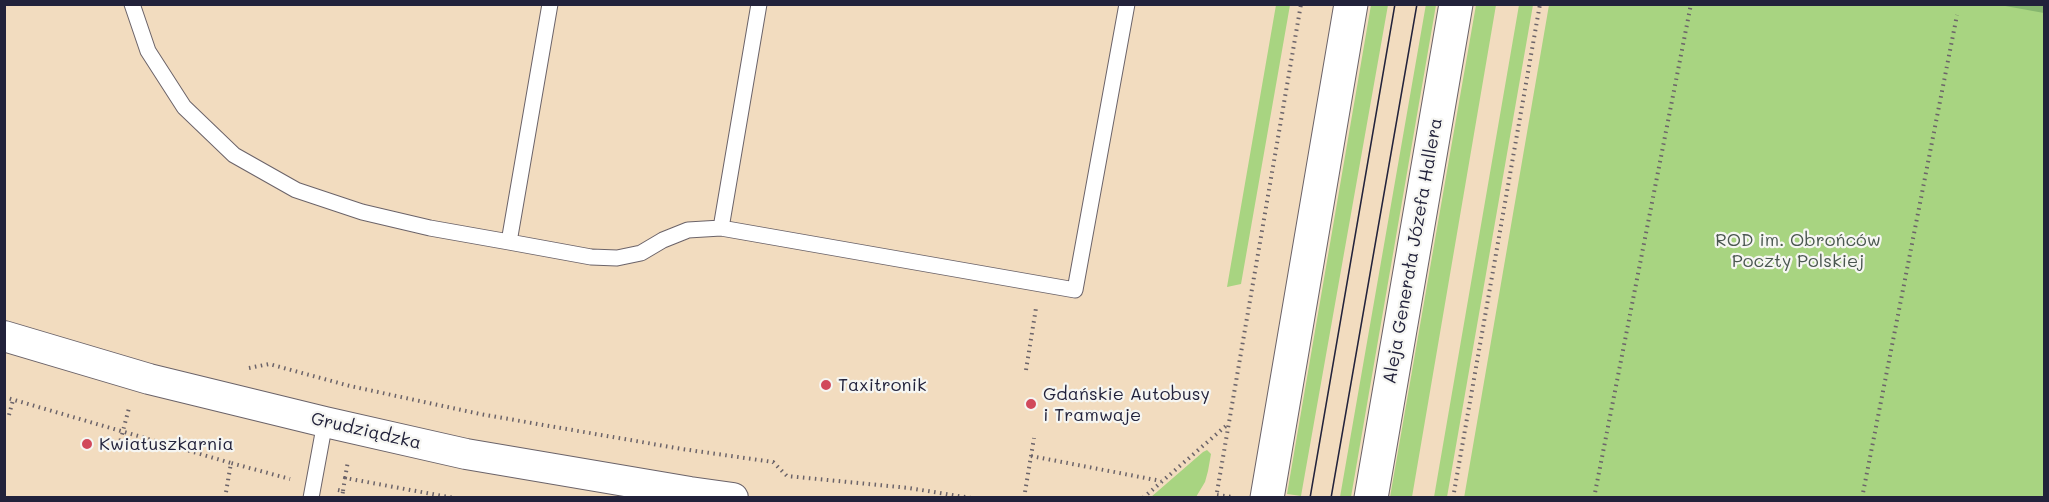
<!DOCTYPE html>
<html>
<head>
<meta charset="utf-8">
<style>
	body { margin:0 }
	#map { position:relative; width:2049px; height:502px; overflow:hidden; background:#f2dcbf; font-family:Mali,sans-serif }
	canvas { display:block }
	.frame { position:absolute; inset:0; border:6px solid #22223b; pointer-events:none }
</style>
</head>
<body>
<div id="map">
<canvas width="2049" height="502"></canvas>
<div class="frame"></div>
</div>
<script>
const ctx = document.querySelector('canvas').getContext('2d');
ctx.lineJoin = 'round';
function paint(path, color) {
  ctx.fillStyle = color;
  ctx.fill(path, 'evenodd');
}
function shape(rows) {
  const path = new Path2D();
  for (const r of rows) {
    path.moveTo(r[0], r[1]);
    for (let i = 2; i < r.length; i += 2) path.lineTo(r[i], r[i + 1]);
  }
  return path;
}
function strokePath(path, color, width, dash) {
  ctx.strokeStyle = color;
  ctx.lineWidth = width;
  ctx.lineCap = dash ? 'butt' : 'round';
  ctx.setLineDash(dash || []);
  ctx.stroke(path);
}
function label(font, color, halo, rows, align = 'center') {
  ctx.font = font + ' Mali,sans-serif';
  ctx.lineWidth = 4.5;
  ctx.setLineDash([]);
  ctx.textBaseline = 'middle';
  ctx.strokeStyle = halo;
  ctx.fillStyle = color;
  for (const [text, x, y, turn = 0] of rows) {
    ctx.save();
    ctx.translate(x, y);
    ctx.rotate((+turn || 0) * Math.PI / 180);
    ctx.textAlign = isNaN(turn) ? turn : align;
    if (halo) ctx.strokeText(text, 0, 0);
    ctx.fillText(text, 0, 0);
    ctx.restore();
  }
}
paint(shape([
	[1426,4,1436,5,1351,497,1340,497],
	[1276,5,1290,5,1241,284,1227,287],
	[1371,5,1388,5,1301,496,1287,494],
	[1476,5,1496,5,1412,497,1390,497],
	[1519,5,1533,5,1447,497,1434,497],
	[1549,5,2044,5,2044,497,1464,498],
	[1207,450,1211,454,1208,471,1205,482,1196,497,1151,497,1203,452]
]), '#a8d481');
paint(shape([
	[2000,5,2044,5,2044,13]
]), '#86b66f');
const lane = shape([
	[132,4,148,51,184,107,234,155,296,190,362,212,430,228,509,242],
	[550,4,509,242,591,257,617,258,641,253,663,240,688,230,721,228,759,4],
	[721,228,1075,290,1127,4],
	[311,498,325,422]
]);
const street = shape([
	[4,336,149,379,325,422,466,454,690,492,733,498]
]);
const secondary = shape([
	[1267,498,1351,4],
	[1371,498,1456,4]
]);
strokePath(lane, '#6b6369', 17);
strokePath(street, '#6b6369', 32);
strokePath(secondary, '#6b6369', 35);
strokePath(shape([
	[249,368,269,364,350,386,480,414,682,449,773,462,787,476,909,488,971,498],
	[1026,370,1036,308],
	[4,397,231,463],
	[9,415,13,400],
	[119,446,129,408],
	[1031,456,1161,481],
	[345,478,348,461],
	[338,490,343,491,342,498],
	[343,491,345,478,454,498],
	[1025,492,1034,438],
	[1217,495,1232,497],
	[225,498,231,463,290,479],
	[1143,498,1227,425],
	[1216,498,1301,4],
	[1453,498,1540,4],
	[1594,498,1691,4],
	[1862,498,1957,15]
]), '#6b6369', 4, [1.5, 4.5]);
strokePath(lane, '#fff', 15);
strokePath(street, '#fff', 30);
strokePath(secondary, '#fff', 33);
strokePath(shape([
	[1310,498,1395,4],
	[1331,498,1417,4]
]), '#22223b', 1.5);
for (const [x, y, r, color] of [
	[826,385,6,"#d1495b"],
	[1031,404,6,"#d1495b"],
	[87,444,6,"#d1495b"]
]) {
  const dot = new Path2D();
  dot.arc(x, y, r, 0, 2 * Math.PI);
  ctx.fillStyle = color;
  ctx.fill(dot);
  strokePath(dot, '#f6f6f2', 2);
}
label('18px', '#4a5750', '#f6f6f2', [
	["ROD im. Obrońców",1798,240],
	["Poczty Polskiej",1798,261]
]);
label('18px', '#22223b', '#f6f6f2', [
	["Aleja Generała Józefa Hallera",1413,251,-80],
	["Grudziądzka",366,431,13]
]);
label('18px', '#22223b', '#f6f6f2', [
	["Taxitronik",838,385],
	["Gdańskie Autobusy",1043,394],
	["i Tramwaje",1043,415],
	["Kwiatuszkarnia",99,444]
], 'left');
</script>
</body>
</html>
